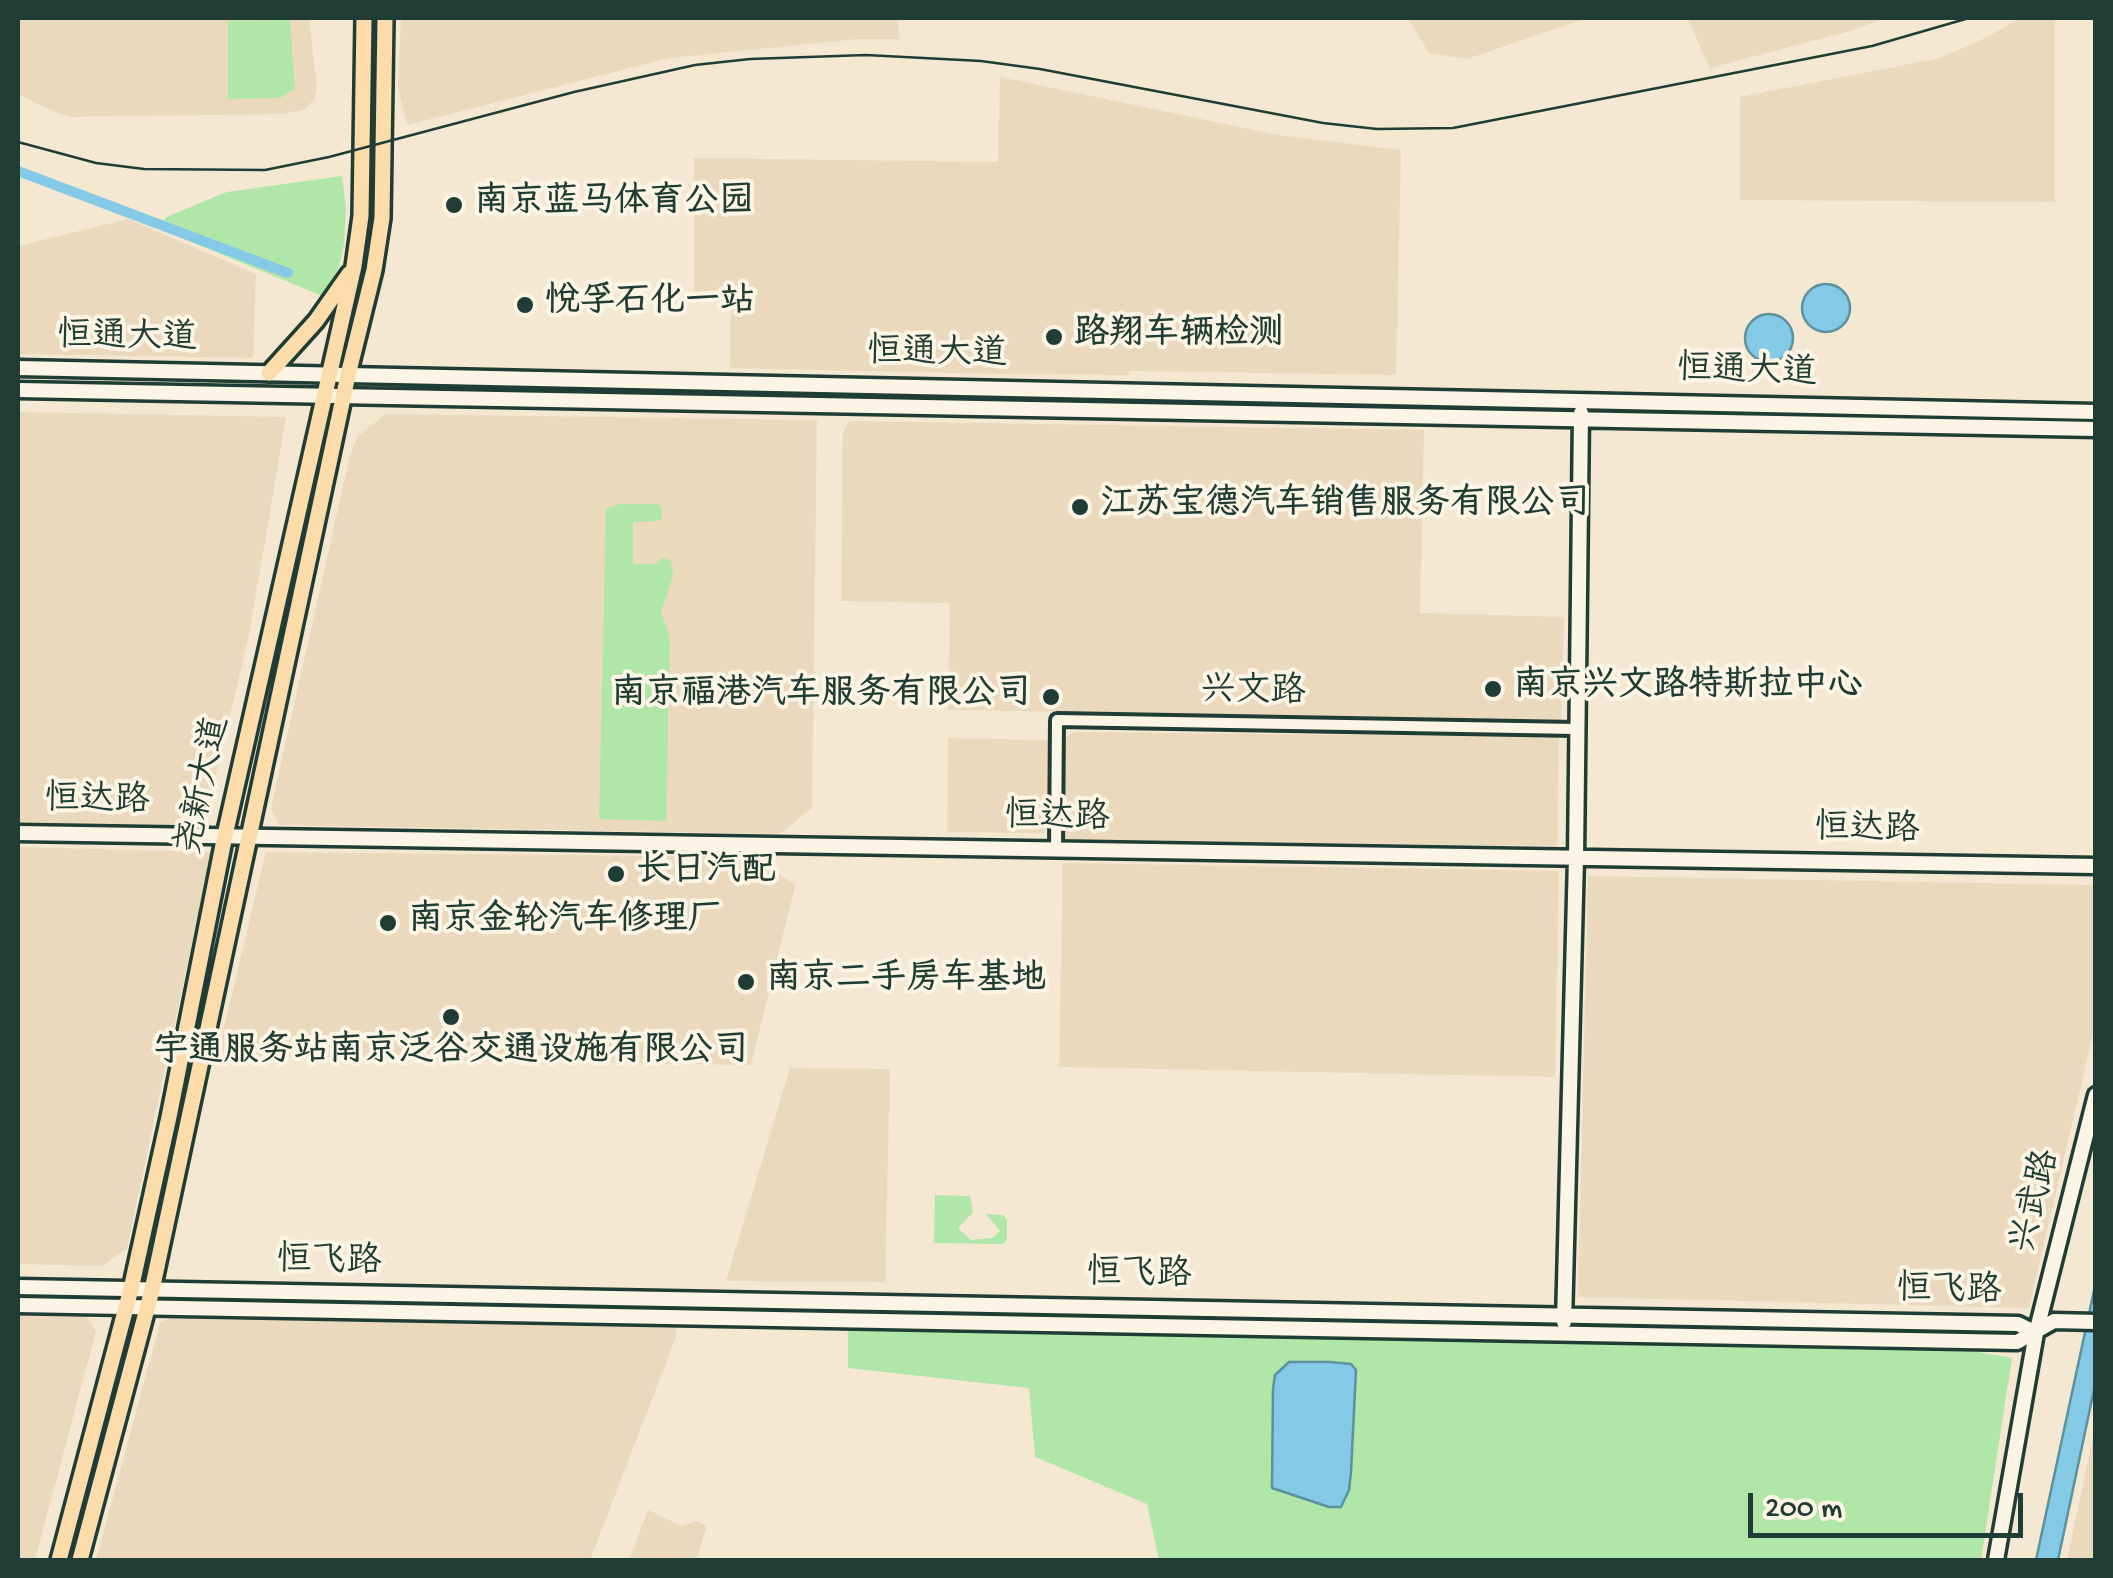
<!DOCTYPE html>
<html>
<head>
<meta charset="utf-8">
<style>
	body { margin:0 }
	#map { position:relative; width:2113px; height:1578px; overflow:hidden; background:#f4e8d2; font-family:"Gochi Hand",sans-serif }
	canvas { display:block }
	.frame { position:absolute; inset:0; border:20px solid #1f3d34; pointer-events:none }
	.scale { position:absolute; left:1748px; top:1493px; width:275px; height:45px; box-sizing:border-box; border:5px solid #1f3d34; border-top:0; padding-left:12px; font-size:30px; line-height:35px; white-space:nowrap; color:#1f3d34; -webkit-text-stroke:8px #fcf5e5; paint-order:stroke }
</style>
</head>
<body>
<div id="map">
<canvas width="2113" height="1578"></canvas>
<div class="frame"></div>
<div class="scale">200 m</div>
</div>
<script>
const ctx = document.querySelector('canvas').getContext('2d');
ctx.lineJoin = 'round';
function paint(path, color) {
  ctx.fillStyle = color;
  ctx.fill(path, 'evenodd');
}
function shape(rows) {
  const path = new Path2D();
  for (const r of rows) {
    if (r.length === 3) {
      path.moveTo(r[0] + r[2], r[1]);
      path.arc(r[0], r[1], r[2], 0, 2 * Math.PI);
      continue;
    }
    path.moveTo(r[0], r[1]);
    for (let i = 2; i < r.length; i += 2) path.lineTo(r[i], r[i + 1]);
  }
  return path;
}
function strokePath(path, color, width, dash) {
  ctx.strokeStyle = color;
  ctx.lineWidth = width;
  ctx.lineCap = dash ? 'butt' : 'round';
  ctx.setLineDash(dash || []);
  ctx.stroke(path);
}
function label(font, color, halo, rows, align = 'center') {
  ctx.font = font + ' "Gochi Hand","LXGW WenKai TC",sans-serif';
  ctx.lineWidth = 8;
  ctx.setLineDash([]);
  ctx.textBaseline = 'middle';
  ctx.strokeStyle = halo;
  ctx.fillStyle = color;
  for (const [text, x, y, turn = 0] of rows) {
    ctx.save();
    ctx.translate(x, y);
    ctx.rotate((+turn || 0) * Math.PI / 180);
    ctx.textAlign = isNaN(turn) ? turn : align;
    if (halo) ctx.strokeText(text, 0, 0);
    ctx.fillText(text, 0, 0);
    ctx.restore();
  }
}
paint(shape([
	[18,18,309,18,317,86,314,100,303,110,281,114,71,117,55,112,18,94],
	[401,18,898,18,899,39,858,39,669,58,407,125,398,88],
	[1408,18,1587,18,1467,59,1429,53],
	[1687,18,1886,18,1850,31,1710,68],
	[2020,18,2055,18,2055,202,1740,200,1740,97,1940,58,1985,38],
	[1000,77,1278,135,1401,150,1396,375,1129,371,1129,375,996,374,730,368,731,299,694,297,694,158,998,162],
	[128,219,256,274,253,358,18,354,18,246],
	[18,412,286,417,249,635,205,820,177,826,18,823],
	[386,414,817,420,812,808,780,834,279,825,271,808,350,455,358,436],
	[849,421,1424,430,1420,613,1564,617,1561,720,948,710,950,603,841,601,843,433],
	[1072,732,1559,737,1557,846,1067,840,1062,831,1064,741],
	[948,738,1049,740,1048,824,1044,833,947,832],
	[18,847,211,852,127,1248,102,1266,18,1264],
	[266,852,756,857,795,885,751,1065,217,1056],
	[1063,863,1559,871,1555,1077,1059,1067],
	[1588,876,2095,885,2095,1025,2029,1308,1578,1297],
	[790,1068,890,1069,885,1282,726,1281],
	[18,1314,85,1315,96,1331,35,1560,18,1560],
	[176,1315,668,1323,676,1326,676,1337,590,1560,96,1560,160,1323],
	[2095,1428,2095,1560,2067,1560],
	[648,1510,682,1526,696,1521,707,1526,696,1560,629,1560]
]), '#ead9bc');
paint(shape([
	[290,20,295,88,280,98,228,99,228,21],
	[342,176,346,208,344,244,339,267,322,296,160,229,166,217,227,192],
	[620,504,658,504,662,508,662,519,657,521,633,522,633,564,655,564,662,558,671,560,673,576,661,612,670,637,666,821,599,819,606,508],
	[935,1195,970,1196,973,1212,958,1228,971,1240,992,1238,1000,1231,986,1214,1003,1215,1007,1220,1007,1240,1003,1244,934,1243],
	[848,1326,1955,1348,2012,1358,1981,1560,1159,1560,1147,1504,1035,1457,1029,1388,848,1368]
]), '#b0e7a9');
const water = shape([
	[1826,308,24],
	[1769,338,24],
	[2095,1286,2095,1385,2058,1560,2036,1560,2095,1286],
	[1289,1362,1330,1362,1351,1364,1356,1370,1351,1472,1349,1490,1341,1507,1329,1507,1272,1488,1273,1389,1275,1375,1289,1362]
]);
paint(water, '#84c9e5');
strokePath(water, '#5c919e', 2.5);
strokePath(shape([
	[18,171,288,273]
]), '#84c9e5', 10);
const street = shape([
	[1056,849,1057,720,1577,729]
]);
const secondary = shape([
	[18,368,2096,412],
	[18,390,2096,429],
	[18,833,2096,866],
	[18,1287,2018,1324,2036,1333],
	[18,1305,2017,1342,2054,1321,2096,1322],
	[1564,1322,1576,858,1581,413],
	[1996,1560,2036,1333,2096,1095]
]);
const primary = shape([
	[269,373,316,321,349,274],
	[59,1560,131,1289,169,1117,225,835,354,266,361,216,364,18],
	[80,1560,152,1290,348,375,374,270,382,218,385,18]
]);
strokePath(street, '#1f3d34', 18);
strokePath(secondary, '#1f3d34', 21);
strokePath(primary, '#1f3d34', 22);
strokePath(street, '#fcf5e5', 10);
strokePath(secondary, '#fcf5e5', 14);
strokePath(primary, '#fddcac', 15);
strokePath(shape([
	[18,142,96,163,144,169,265,170,329,157,574,92,695,65,750,59,866,55,981,61,1040,69,1323,123,1377,129,1453,128,1872,46,1969,18]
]), '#1f3d34', 2.5);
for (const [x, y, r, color] of [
	[454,205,10,"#1f3d34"],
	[525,305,10,"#1f3d34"],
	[1054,337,10,"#1f3d34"],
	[1080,507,10,"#1f3d34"],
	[1493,689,10,"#1f3d34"],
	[1051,697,10,"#1f3d34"],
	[616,874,10,"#1f3d34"],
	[388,923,10,"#1f3d34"],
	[746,982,10,"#1f3d34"],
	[451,1017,10,"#1f3d34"]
]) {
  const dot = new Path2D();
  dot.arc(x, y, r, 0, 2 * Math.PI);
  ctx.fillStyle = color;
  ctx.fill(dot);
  strokePath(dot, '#fcf5e5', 4);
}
label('bold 35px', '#1f3d34', '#fcf5e5', [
	["南京蓝马体育公园",474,205],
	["悦孚石化一站",545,305],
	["路翔车辆检测",1074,337],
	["江苏宝德汽车销售服务有限公司",1100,507],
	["南京兴文路特斯拉中心",1513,689],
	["南京福港汽车服务有限公司",1031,697,"right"],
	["长日汽配",636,874],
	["南京金轮汽车修理厂",408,923],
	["南京二手房车基地",766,982],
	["宇通服务站南京泛谷交通设施有限公司",451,1054,"center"]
], 'left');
label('35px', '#1f3d34', '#fcf5e5', [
	["恒通大道",127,340,1],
	["恒通大道",937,356,1],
	["恒通大道",1747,374,2],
	["兴文路",1253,694,1],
	["尧新大道",206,786,-78],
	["恒达路",97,803,1],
	["恒达路",1057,820,1],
	["恒达路",1867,832,1],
	["兴武路",2038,1202,-76],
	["恒飞路",329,1264,1],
	["恒飞路",1139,1277,1],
	["恒飞路",1949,1293,1]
]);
</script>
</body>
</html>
